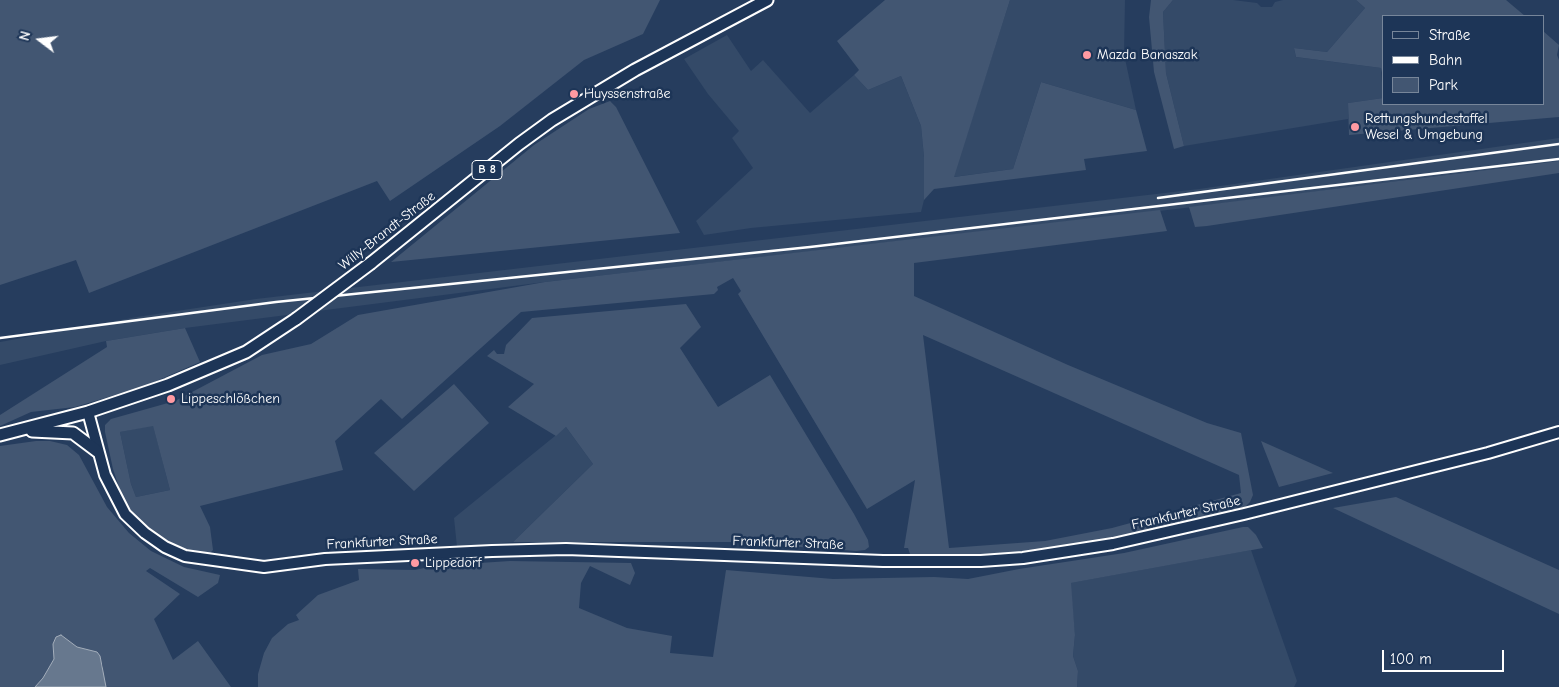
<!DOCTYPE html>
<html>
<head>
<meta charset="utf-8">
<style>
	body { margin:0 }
	#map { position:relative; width:1559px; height:687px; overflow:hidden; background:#263d5e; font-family:"Comic Neue",sans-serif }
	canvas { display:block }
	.legend { position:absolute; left:1382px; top:15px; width:162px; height:90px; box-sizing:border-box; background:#1d3557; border:1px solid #77869a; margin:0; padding:6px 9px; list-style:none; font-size:15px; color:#fff }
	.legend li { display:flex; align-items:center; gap:10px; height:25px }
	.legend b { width:25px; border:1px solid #77869a }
	.north { position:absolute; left:15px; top:15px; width:50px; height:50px; -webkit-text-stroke:4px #1d3557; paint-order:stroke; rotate:285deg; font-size:14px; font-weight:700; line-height:20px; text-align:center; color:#fff }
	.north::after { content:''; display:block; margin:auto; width:18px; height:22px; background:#fff; clip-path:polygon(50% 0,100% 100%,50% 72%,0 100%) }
	.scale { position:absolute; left:1382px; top:650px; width:122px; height:22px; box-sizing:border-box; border:2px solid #fff; border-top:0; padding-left:6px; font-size:15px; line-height:18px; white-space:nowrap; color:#fff; -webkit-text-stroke:4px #1d3557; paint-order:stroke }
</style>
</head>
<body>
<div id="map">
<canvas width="1559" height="687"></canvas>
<ul class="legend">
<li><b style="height:6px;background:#1d3557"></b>Straße</li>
<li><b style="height:6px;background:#fff"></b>Bahn</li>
<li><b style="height:14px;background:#425672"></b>Park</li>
</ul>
<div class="north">N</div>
<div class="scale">100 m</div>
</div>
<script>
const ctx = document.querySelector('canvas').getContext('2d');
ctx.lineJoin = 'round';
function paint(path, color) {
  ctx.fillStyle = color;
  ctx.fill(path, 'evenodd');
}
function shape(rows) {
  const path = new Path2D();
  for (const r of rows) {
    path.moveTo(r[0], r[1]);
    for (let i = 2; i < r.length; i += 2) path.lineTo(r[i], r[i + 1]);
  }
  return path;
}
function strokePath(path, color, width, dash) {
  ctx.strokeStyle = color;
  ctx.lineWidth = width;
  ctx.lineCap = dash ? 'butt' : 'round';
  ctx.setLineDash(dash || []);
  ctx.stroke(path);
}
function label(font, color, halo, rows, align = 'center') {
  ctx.font = font + ' "Comic Neue",sans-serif';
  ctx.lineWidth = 5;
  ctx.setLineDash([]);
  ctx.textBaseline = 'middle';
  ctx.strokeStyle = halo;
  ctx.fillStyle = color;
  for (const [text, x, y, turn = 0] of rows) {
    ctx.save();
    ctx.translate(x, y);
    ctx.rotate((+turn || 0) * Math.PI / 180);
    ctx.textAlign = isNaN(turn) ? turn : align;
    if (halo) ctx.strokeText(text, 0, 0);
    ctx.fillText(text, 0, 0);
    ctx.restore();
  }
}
paint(shape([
	[1010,0,1125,0,1124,54,1136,110,1041,82,1013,169,953,177],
	[1173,0,1233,0,1257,3,1261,7,1272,7,1275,2,1283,0,1356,0,1365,8,1327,52,1294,48,1296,57,1381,68,1383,98,1348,103,1348,119,1184,146,1166,73,1163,12],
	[727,35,751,71,763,60,810,113,854,75,868,90,901,76,921,126,924,157,924,200,921,212,751,228,704,235,696,221,753,168,732,138,739,131,708,94,684,59],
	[1559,138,1559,161,1202,206,545,282,185,328,106,341,0,365,0,342,137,317,256,299,1199,189],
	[153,425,170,490,136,497,131,484,120,432],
	[566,427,593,464,513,542,457,547,454,518],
	[1251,550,1297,681,1294,687,1077,687,1078,671,1073,656,1075,635,1070,583]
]), '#344a68');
paint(shape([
	[0,0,660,0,643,34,584,60,500,126,390,201,377,181,89,293,76,260,0,285],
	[885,0,1010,0,954,177,1013,169,1041,82,1136,110,1147,151,1084,159,1086,170,934,189,924,200,924,157,921,126,901,76,868,90,854,75,859,70,837,41],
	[1151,0,1173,0,1163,12,1166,73,1184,146,1174,149,1154,72,1149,17],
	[1356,0,1506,0,1525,16,1383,16,1383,78,1381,68,1296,57,1294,48,1327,52,1365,8],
	[1543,31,1559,45,1557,55,1559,60,1559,117,1349,135,1348,103,1383,98,1383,104,1543,104],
	[610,101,616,107,680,233,391,262,534,145,589,109],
	[1559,161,1559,173,1207,226,1195,227,1189,207],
	[1160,210,1167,231,914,263,914,296,1068,365,1207,423,1241,433,1253,495,1250,502,1245,507,1138,534,1035,552,965,556,911,557,908,548,904,548,915,480,867,509,738,294,741,291,733,278,717,287,718,290,714,294,521,312,402,419,381,399,335,441,343,470,200,506,210,527,213,550,209,554,187,550,153,533,131,511,123,499,113,469,105,432,105,425,111,419,175,401,262,355,311,344,358,315,545,282],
	[923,335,1239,475,1241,493,1112,528,1045,541,949,548],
	[153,426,170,490,136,497,131,484,120,432],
	[686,304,701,327,680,348,718,407,770,375,854,514,868,540,869,547,865,550,856,551,731,542,513,542,593,464,566,427,556,436,508,407,534,384,487,356,494,350,497,354,504,354,506,345,532,318],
	[185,328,200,362,145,386,75,407,31,412,0,426,0,415,107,347,106,341],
	[454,384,489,423,414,491,374,453],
	[36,441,50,441,67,445,79,455,107,507,129,533,151,551,184,567,220,575,218,583,198,597,150,568,146,571,180,594,154,619,173,660,198,641,231,687,106,687,103,678,103,666,97,652,77,647,61,635,53,644,54,659,43,678,35,687,0,687,0,446],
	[1261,441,1333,473,1279,487],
	[1396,497,1559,570,1559,614,1333,508],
	[1243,527,1248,527,1256,535,1263,548,1071,583,1075,635,1073,656,1078,671,1077,687,258,687,258,674,264,653,272,638,288,624,299,620,296,615,318,595,359,580,358,569,415,570,433,566,510,561,631,563,635,573,630,585,590,566,581,583,579,608,627,628,672,636,670,653,713,657,726,570,833,579,934,577,968,579,1019,569,1124,553]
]), '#425672');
const water = shape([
	[61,635,77,647,97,652,100,656,106,687,35,687,43,678,54,659,53,644,56,637,61,635]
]);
paint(water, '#67788e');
strokePath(water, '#a4aebb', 1);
const secondary = shape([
	[88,412,105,475,125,514,145,533,165,547,185,556,264,567,325,559,492,551,566,549,883,561,981,561,1023,558,1113,544,1244,514,1488,453,1559,432]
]);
const primary = shape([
	[371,263,519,144,552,120,635,70,767,0],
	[32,431,73,433,97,451],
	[0,435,88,412,168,385,246,352,296,319]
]);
strokePath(secondary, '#fff', 14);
strokePath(primary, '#fff', 15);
strokePath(secondary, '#1d3557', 10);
strokePath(primary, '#1d3557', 11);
strokePath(shape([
	[1158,198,1559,144],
	[0,338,276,302,810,247,1559,159]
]), '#fff', 2.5);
const primaryBridge = shape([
	[296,319,371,263]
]);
strokePath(primaryBridge, '#fff', 15, []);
strokePath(primaryBridge, '#1d3557', 11);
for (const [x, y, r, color] of [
	[1087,55,5,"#ff9aa2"],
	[574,94,5,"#ff9aa2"],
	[1355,127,5,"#ff9aa2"],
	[171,399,5,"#ff9aa2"],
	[415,563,5,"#ff9aa2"]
]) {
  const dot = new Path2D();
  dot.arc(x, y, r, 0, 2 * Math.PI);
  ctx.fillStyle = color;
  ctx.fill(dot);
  strokePath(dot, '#1d3557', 2);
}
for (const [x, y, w] of [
	[487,170,30]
]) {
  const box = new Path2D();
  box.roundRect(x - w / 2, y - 9.5, w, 19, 4);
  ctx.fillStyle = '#1d3557';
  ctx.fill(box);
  strokePath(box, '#fff', 1);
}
label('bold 12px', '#fff', null, [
	["B 8",487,170]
]);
label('14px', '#fff', '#1d3557', [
	["Mazda Banaszak",1097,55],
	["Huyssenstraße",584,94],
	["Rettungshundestaffel",1365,119],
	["Wesel & Umgebung",1365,135],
	["Lippeschlößchen",181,399],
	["Lippedorf",425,563]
], 'left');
label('14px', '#fff', '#1d3557', [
	["Willy-Brandt-Straße",387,231,-38],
	["Frankfurter Straße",1186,513,-13],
	["Frankfurter Straße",382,542,-3],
	["Frankfurter Straße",788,543,2]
]);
</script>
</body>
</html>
